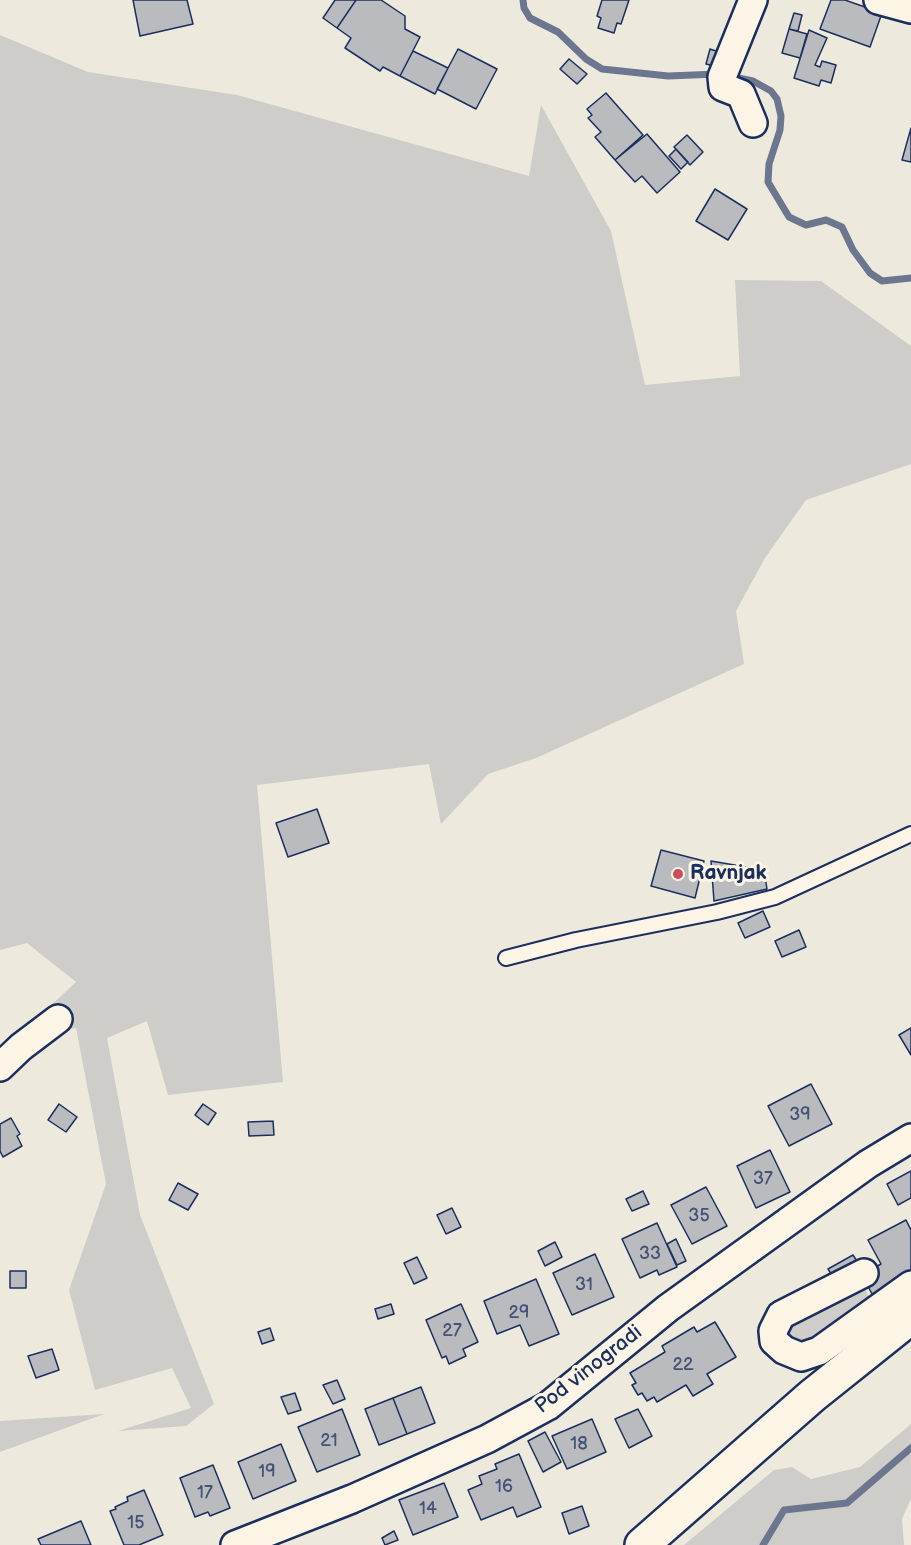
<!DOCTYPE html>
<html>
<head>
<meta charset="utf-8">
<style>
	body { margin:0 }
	canvas { display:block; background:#eee9dd }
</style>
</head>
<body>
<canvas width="911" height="1545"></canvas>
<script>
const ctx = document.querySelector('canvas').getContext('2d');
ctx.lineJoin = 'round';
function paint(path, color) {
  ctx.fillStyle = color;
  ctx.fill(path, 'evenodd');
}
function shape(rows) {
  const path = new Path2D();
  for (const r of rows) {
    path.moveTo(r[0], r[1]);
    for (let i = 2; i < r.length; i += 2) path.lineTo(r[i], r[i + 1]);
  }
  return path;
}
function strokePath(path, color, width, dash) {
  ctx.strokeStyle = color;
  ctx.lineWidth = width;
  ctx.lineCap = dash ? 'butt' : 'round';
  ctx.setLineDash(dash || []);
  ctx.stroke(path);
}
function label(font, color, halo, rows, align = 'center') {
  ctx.font = font + ' "Balsamiq Sans",sans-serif';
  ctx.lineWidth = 6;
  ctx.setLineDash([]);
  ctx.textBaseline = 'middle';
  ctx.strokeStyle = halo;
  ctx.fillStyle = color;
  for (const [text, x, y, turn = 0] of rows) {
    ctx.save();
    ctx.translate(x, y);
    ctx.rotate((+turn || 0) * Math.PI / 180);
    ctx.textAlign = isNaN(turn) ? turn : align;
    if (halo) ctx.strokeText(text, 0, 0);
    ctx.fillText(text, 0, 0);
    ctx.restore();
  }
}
paint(shape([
	[0,35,88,72,237,95,529,176,541,105,611,231,645,385,740,376,735,280,821,281,911,346,911,464,806,500,765,558,736,611,744,664,536,758,488,774,441,824,429,764,257,785,283,1082,168,1095,147,1021,107,1038,140,1215,214,1404,186,1426,118,1431,191,1408,172,1368,95,1390,69,1290,106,1184,76,1028,17,1037,76,982,27,943,0,950],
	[861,1280,871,1301,823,1336,798,1347,784,1332,786,1323],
	[104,1414,0,1452,0,1421],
	[911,1424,911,1499,902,1519,904,1545,684,1545,774,1470,792,1467,811,1479,860,1467]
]), '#cfcdca');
strokePath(shape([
	[523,0,524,8,530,18,558,32,586,59,602,69,668,76,718,74],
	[729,76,753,81,771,91,777,99,781,116,780,130,769,164,768,182,789,217,806,225,826,220,842,227,853,250,870,273,882,281,911,278],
	[763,1545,784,1510,847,1503,911,1448]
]), '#6c778f', 7);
const building = shape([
	[133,0,187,0,193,24,140,36,133,0],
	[335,0,356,0,337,28,323,18,335,0],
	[356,0,381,0,405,16,405,29,420,37,400,76,383,67,380,71,345,48,351,38,337,28,356,0],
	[602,0,629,0,621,24,617,23,614,33,598,28,601,18,597,16,602,0],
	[831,0,845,0,882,13,870,47,820,29,831,0],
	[794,13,802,15,798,31,789,29,794,13],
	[789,29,807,34,800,58,782,53,789,29],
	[809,30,827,38,815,65,820,67,822,61,836,65,831,83,821,80,819,86,794,78,809,30],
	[458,49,497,69,476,109,437,89,458,49],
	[710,49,722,53,719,67,706,64,710,49],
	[413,51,448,68,435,94,400,76,413,51],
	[569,59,587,74,577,84,560,69,569,59],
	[606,93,643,135,615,160,595,137,601,132,588,118,592,115,587,109,606,93],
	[911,128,911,162,902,160,911,128],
	[647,134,680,172,657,193,642,176,635,182,615,160,647,134],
	[687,135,703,152,690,165,674,147,687,135],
	[676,149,688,162,681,169,669,156,676,149],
	[715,189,747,209,728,240,696,221,715,189],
	[317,809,329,843,288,857,276,823,317,809],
	[661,850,704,861,695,898,651,886,661,850],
	[711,861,764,870,767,889,714,901,711,861],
	[763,911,770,927,745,938,738,923,763,911],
	[799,930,806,947,782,957,775,941,799,930],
	[911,1028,911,1055,899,1035,911,1028],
	[811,1084,832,1124,789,1146,768,1106,811,1084],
	[59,1104,77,1117,66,1132,48,1120,59,1104],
	[203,1104,216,1113,208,1125,195,1115,203,1104],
	[11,1118,20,1134,17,1136,22,1146,3,1157,0,1151,0,1124,11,1118],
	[273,1121,274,1135,249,1136,248,1122,273,1121],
	[770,1150,790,1192,756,1208,737,1166,770,1150],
	[911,1171,911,1198,898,1205,887,1184,911,1171],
	[178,1183,198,1194,188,1210,169,1200,178,1183],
	[706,1187,727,1226,692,1244,671,1205,706,1187],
	[643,1191,649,1204,632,1211,626,1199,643,1191],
	[452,1208,461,1227,446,1234,437,1215,452,1208],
	[906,1220,911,1230,911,1273,872,1294,862,1275,881,1264,868,1240,906,1220],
	[657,1223,677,1267,659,1275,657,1270,640,1278,622,1239,657,1223],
	[676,1239,686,1261,677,1265,667,1244,676,1239],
	[555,1242,562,1257,545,1266,538,1251,555,1242],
	[595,1254,614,1297,572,1315,553,1273,595,1254],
	[853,1255,860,1266,835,1280,828,1269,853,1255],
	[417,1257,427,1278,414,1284,404,1263,417,1257],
	[10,1271,26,1271,26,1288,10,1288,10,1271],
	[536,1279,559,1334,529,1346,520,1325,497,1334,484,1301,536,1279],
	[391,1304,394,1314,378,1319,375,1309,391,1304],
	[461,1304,478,1342,463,1349,466,1356,449,1364,446,1356,442,1358,426,1320,461,1304],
	[715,1322,736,1357,707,1374,713,1384,693,1396,686,1385,657,1402,654,1397,647,1401,642,1393,638,1395,632,1385,636,1383,630,1373,665,1352,662,1346,694,1327,697,1332,715,1322],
	[270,1328,274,1340,262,1344,258,1332,270,1328],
	[52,1349,59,1370,36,1378,28,1356,52,1349],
	[337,1380,345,1399,333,1404,323,1385,337,1380],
	[421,1387,435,1423,407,1434,393,1398,421,1387],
	[295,1393,301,1410,288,1414,281,1397,295,1393],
	[393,1398,407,1434,379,1445,365,1409,393,1398],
	[342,1409,360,1455,317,1472,298,1427,342,1409],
	[638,1409,652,1436,629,1448,615,1419,638,1409],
	[592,1419,606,1452,567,1469,552,1436,592,1419],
	[545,1432,561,1462,543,1472,528,1441,545,1432],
	[281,1444,296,1481,253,1499,238,1462,281,1444],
	[519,1454,541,1507,517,1517,513,1507,481,1520,468,1490,482,1484,479,1476,497,1469,495,1464,519,1454],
	[213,1465,230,1508,210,1516,208,1512,195,1517,180,1478,213,1465],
	[444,1483,458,1517,413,1535,399,1500,444,1483],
	[144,1490,163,1535,139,1545,124,1545,110,1511,116,1509,115,1507,128,1501,127,1497,144,1490],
	[582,1506,589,1526,569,1534,562,1513,582,1506],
	[81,1521,91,1545,41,1545,38,1539,81,1521],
	[394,1531,398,1540,385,1545,382,1538,394,1531]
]);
paint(building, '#babbbe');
strokePath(building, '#1b2f5e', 1.5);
const service = shape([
	[506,958,576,940,717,912,775,897,911,834]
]);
const minor = shape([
	[753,0,722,77,723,87,741,94,753,123],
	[878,0,911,9],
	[0,1067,21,1047,58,1019],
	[864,1273,781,1315,773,1331,774,1341,784,1350,801,1357,819,1351,911,1285],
	[235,1545,352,1499,487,1439,548,1406,668,1308,868,1164,911,1138]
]);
const primary = shape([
	[642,1545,812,1396,911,1317]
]);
strokePath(service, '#1b2f5e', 18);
strokePath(minor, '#1b2f5e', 32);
strokePath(primary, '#1b2f5e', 38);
strokePath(service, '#fcf5e5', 14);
strokePath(minor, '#fcf5e5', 27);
strokePath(primary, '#fcf5e5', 33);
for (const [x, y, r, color] of [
	[678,874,6,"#d1495b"]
]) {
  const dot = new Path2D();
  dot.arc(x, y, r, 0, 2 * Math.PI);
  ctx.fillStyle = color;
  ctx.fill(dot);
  strokePath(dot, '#fcf5e5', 2);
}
label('18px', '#435276', null, [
	["39",800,1115],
	["37",763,1179],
	["35",699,1216],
	["33",650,1254],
	["31",584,1285],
	["29",519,1313],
	["27",452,1331],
	["22",683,1365],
	["21",329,1441],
	["18",579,1444],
	["19",267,1472],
	["16",504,1487],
	["17",205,1493],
	["14",428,1509],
	["15",136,1523]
]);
label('bold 21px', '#1b2f5e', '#fcf5e5', [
	["Ravnjak",690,874]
], 'left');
label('21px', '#1b2f5e', '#fcf5e5', [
	["Pod vinogradi",589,1370,-38]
]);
</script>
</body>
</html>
